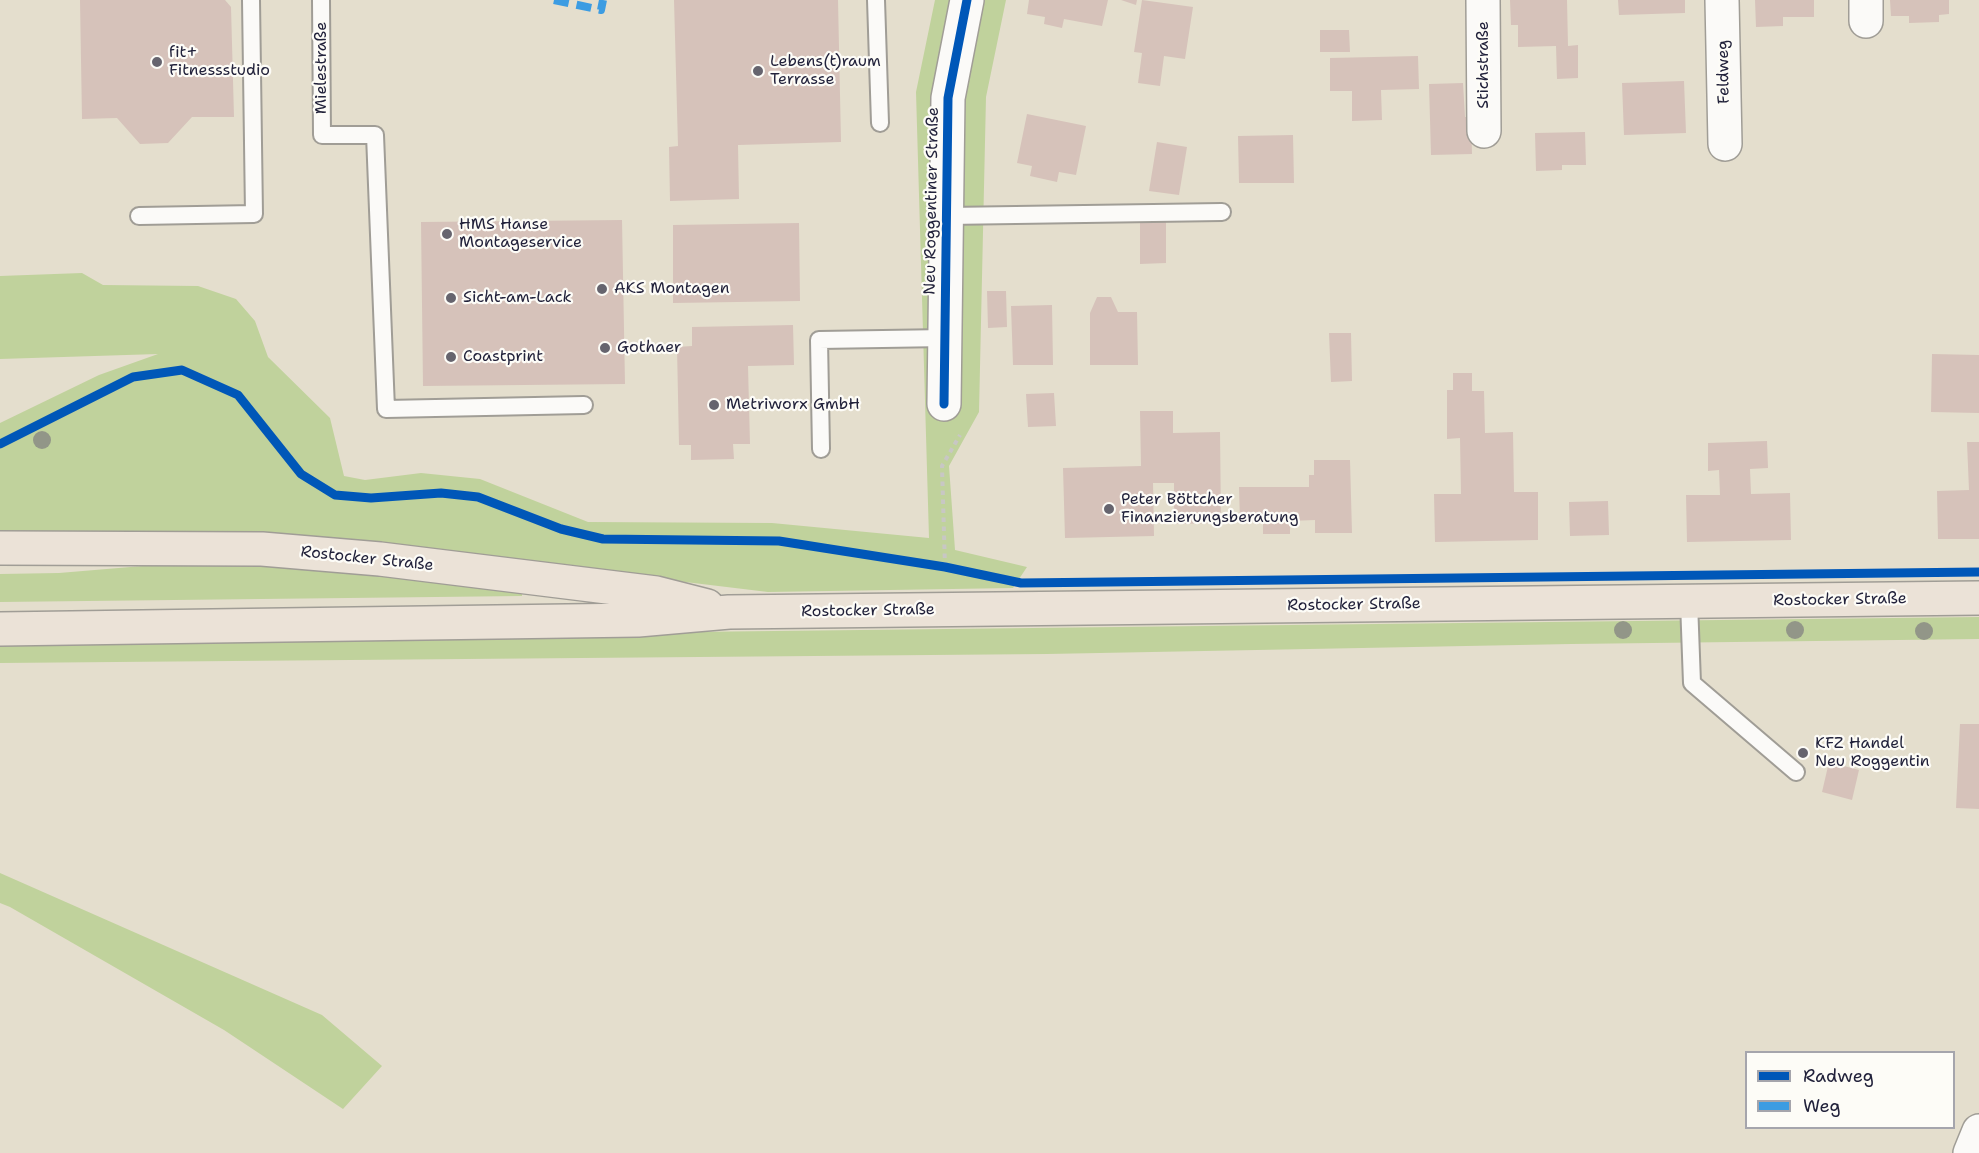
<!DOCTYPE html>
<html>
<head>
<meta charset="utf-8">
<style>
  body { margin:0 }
  #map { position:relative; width:1979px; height:1153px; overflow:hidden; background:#e4decd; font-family:"Shantell Sans",sans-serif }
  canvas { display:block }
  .legend { position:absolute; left:1745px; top:1051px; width:210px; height:78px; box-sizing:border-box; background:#fdfcf7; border:2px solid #a5a5ac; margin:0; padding:8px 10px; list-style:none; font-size:18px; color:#22223b }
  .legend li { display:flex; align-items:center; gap:12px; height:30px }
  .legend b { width:30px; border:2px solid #a5a5ac }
</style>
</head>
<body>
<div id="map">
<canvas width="1979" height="1153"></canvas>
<ul class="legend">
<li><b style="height:8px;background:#0057b8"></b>Radweg</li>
<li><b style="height:8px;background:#3c9ce2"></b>Weg</li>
</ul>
</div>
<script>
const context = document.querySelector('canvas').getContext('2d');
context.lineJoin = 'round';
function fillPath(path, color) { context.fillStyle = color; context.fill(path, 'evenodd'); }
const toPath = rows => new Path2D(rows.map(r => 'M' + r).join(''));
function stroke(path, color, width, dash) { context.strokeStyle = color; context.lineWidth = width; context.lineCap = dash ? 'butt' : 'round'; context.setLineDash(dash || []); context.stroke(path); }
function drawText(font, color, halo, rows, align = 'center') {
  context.font = font + ' "Shantell Sans",sans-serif'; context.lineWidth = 4.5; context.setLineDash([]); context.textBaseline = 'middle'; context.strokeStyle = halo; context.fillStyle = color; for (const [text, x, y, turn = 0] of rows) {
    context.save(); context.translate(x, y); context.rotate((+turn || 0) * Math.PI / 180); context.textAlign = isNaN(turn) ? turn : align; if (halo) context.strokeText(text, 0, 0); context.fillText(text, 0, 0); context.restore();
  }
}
fillPath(toPath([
  [935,0,1006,0,986,97,979,412,949,466,955,550,1027,567,1013,588,768,592,371,544,0,537,0,423,99,375,158,354,0,359,0,276,82,273,103,285,198,286,236,299,255,321,268,357,330,418,344,476,365,480,421,473,480,479,588,522,772,523,929,538,916,92],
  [214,560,522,588,522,596,0,602,0,574,59,573],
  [1979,617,1979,639,1571,644,1047,654,0,663,0,640],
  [0,873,322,1015,382,1066,343,1109,224,1030,10,907,0,903]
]), '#c0d29c');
fillPath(toPath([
  [80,0,225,0,231,7,234,117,192,117,168,143,140,144,117,118,82,119],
  [674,0,838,0,841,142,738,145,739,199,670,201,669,147,678,146],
  [1029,0,1108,0,1102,26,1064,19,1062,28,1044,24,1045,17,1027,14],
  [1121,0,1137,0,1136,5],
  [1142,0,1193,7,1185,59,1164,56,1160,86,1138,83,1142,53,1134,52],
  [1510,0,1567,0,1568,46,1578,45,1578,78,1557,79,1556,46,1518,47,1518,25,1511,25],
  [1618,0,1685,0,1685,13,1619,15],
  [1755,0,1814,0,1814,17,1783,17,1783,26,1756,27],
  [1890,0,1949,0,1949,14,1939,15,1939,22,1909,23,1909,16,1891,16],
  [1320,30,1349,30,1350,52,1320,52],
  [1418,56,1419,89,1381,90,1382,120,1352,121,1352,91,1330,91,1330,58],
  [1684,81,1686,133,1624,135,1622,83],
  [1463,83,1465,117,1471,117,1472,154,1431,155,1429,84],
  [1027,114,1086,126,1076,175,1059,172,1057,182,1030,176,1032,166,1017,163],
  [1585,132,1586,165,1562,165,1562,170,1536,171,1535,133],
  [1293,135,1294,183,1239,183,1238,136],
  [1157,142,1187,147,1179,195,1149,191],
  [622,220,625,384,423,386,421,222],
  [1140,220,1166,220,1166,263,1140,264],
  [799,223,800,301,673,303,673,225],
  [987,291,1006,291,1007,327,988,328],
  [1097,297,1111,297,1118,312,1137,312,1138,365,1090,365,1090,313],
  [1052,305,1053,365,1013,365,1011,306],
  [793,325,794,365,748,366,750,444,733,444,734,459,691,460,691,445,679,445,677,347,692,346,692,327],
  [1329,333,1351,333,1352,381,1331,382],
  [1932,354,1979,355,1979,413,1931,412],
  [1453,373,1472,373,1472,391,1484,391,1485,433,1513,432,1514,492,1538,492,1538,540,1435,542,1434,494,1461,494,1460,438,1447,439,1447,390,1453,390],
  [1054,393,1056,426,1028,427,1026,394],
  [1140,411,1173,411,1173,433,1220,432,1221,523,1174,524,1174,483,1153,483,1154,536,1065,538,1063,468,1141,466],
  [1767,441,1768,468,1750,469,1751,494,1790,493,1791,540,1687,542,1686,495,1720,495,1719,470,1708,471,1708,443],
  [1967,442,1979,442,1979,539,1938,539,1937,491,1969,490],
  [1314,460,1350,460,1352,533,1315,533,1315,520,1290,521,1290,534,1263,534,1263,522,1240,522,1239,487,1309,487,1309,475,1314,475],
  [1608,501,1609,535,1570,536,1569,502],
  [1960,724,1979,724,1979,809,1956,808],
  [1829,762,1859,770,1852,800,1822,792]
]), '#d6c2ba');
const service = toPath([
  [321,0,322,135,375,135,386,409,584,405],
  [876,0,880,123],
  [139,216,254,214,251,0],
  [947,216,1222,212],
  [821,449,819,340,946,338],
  [1689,602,1692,683,1796,772]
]);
const minor = toPath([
  [1483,0,1484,131],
  [1722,0,1725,144],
  [1866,0,1866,21],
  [944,404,948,98,967,0],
  [1970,1153,1979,1131]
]);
const primary = toPath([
  [0,548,262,549,380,559,656,593,707,606],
  [0,629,638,620,729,612,1979,598]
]);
stroke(service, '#a09d96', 20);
stroke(minor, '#a09d96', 36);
stroke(primary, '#a09d96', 36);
stroke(toPath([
  [945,567,942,466,960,435]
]), '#c8c7c4', 4, [4.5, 4.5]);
stroke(service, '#fbfaf8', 16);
stroke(minor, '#fbfaf8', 33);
stroke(primary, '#ebe2d7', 33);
stroke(toPath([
  [554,0,601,10,603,0]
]), '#3c9ce2', 8, [15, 8]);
stroke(toPath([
  [944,404,948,98,967,0],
  [0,444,133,377,182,370,238,395,301,474,335,495,371,498,441,493,478,497,561,529,603,539,779,541,945,567,1021,583,1979,572]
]), '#0057b8', 9);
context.fillStyle = '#929688';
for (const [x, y] of [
  [42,440],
  [1623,630],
  [1795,630],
  [1924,631]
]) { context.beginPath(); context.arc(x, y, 9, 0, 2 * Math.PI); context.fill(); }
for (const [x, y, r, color] of [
  [157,62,6,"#66646e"],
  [758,71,6,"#66646e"],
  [447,234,6,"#66646e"],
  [602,289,6,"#66646e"],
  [451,298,6,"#66646e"],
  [605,348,6,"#66646e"],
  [451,357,6,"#66646e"],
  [714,405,6,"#66646e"],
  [1109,509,6,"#66646e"],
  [1803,753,6,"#66646e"]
]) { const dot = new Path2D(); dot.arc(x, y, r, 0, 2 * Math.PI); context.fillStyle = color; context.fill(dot); stroke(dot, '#fdfcf7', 2); }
drawText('16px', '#22223b', '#fdfcf7', [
  ["fit+",169,53],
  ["Fitnessstudio",169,71],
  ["Lebens(t)raum",770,62],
  ["Terrasse",770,80],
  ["HMS Hanse",459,225],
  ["Montageservice",459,243],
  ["AKS Montagen",614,289],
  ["Sicht-am-Lack",463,298],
  ["Gothaer",617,348],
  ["Coastprint",463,357],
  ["Metriworx GmbH",726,405],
  ["Peter Böttcher",1121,500],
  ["Finanzierungsberatung",1121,518],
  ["KFZ Handel",1815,744],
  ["Neu Roggentin",1815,762]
], 'left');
drawText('16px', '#22223b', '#fdfcf7', [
  ["Stichstraße",1484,65,-90],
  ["Mielestraße",322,68,-90],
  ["Feldweg",1724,72,-91],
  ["Neu Roggentiner Straße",932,201,-89],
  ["Rostocker Straße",367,559,6],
  ["Rostocker Straße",1840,600,-1],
  ["Rostocker Straße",1354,605,-1],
  ["Rostocker Straße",868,611,-1]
]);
</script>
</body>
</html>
